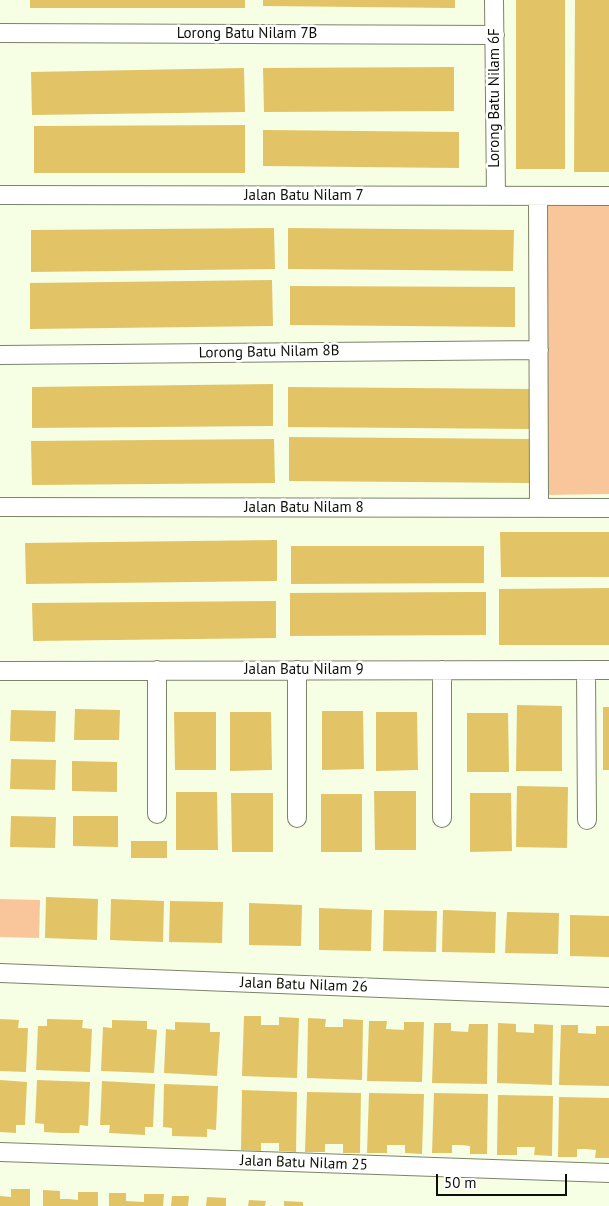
<!DOCTYPE html>
<html>
<head>
<meta charset="utf-8">
<style>
  body { margin:0 }
  #map { position:relative; width:609px; height:1206px; overflow:hidden; background:#f6fee4; font-family:"PT Sans",sans-serif }
  canvas { display:block }
  .scale { position:absolute; left:436px; top:1174px; width:131px; height:22px; box-sizing:border-box; border:2px solid #0d1006; border-top:0; padding-left:6px; font-size:15px; line-height:18px; white-space:nowrap; color:#0d1006; -webkit-text-stroke:4px #fff; paint-order:stroke }
</style>
</head>
<body>
<div id="map">
<canvas width="609" height="1206"></canvas>
<div class="scale">50 m</div>
</div>
<script>
const context = document.querySelector('canvas').getContext('2d');
context.lineJoin = 'round';
function fillPath(path, color) { context.fillStyle = color; context.fill(path, 'evenodd'); }
const toPath = rows => new Path2D(rows.map(r => 'M' + r).join(''));
function stroke(path, color, width, dash) { context.strokeStyle = color; context.lineWidth = width; context.lineCap = dash ? 'butt' : 'round'; context.setLineDash(dash || []); context.stroke(path); }
function drawText(font, color, halo, rows, align = 'center') {
  context.font = font + ' "PT Sans",sans-serif'; context.lineWidth = 5; context.setLineDash([]); context.textBaseline = 'middle'; context.strokeStyle = halo; context.fillStyle = color; for (const [text, x, y, turn = 0] of rows) {
    context.save(); context.translate(x, y); context.rotate((+turn || 0) * Math.PI / 180); context.textAlign = isNaN(turn) ? turn : align; if (halo) context.strokeText(text, 0, 0); context.fillText(text, 0, 0); context.restore();
  }
}
fillPath(toPath([
  [544,204,609,205,609,494,545,495],
  [0,899,40,900,39,938,0,937]
]), '#f9c69b');
fillPath(toPath([
  [30,0,245,0,245,8,30,8],
  [263,0,455,0,455,8,263,6],
  [516,0,565,0,565,169,516,169],
  [575,0,609,0,609,172,574,172],
  [454,67,454,111,264,112,263,68],
  [244,68,245,112,32,115,31,72],
  [245,125,245,173,34,173,34,126],
  [263,130,459,132,459,168,263,166],
  [274,228,275,269,31,272,31,230],
  [288,228,514,230,513,271,288,269],
  [272,280,273,326,30,329,30,283],
  [290,286,515,287,515,327,290,325],
  [273,384,273,426,32,428,32,387],
  [288,387,532,389,531,429,288,427],
  [289,437,530,439,529,483,289,481],
  [274,439,275,483,32,485,31,441],
  [500,532,609,532,609,577,501,577],
  [277,540,277,581,26,584,25,543],
  [291,546,484,546,484,583,291,584],
  [609,588,609,645,499,645,499,589],
  [469,592,486,592,486,635,290,636,290,593],
  [276,601,276,638,33,641,32,603],
  [517,705,562,706,562,771,516,771],
  [603,707,609,707,609,770,603,770],
  [75,709,120,710,119,740,74,740],
  [11,710,56,711,55,742,10,741],
  [322,711,363,711,364,769,322,770],
  [174,712,216,712,216,770,175,770],
  [230,712,271,712,272,770,230,771],
  [376,712,417,712,418,770,376,771],
  [467,713,508,713,509,772,467,772],
  [11,759,56,760,55,790,10,789],
  [72,761,117,762,117,792,72,791],
  [517,786,568,787,567,848,516,847],
  [374,791,416,791,416,850,375,850],
  [176,792,217,792,218,850,176,850],
  [231,793,273,793,273,852,232,852],
  [470,793,511,793,512,851,470,852],
  [321,794,362,794,362,852,321,852],
  [11,816,56,817,55,848,10,847],
  [73,816,118,816,118,847,73,846],
  [131,841,167,841,167,858,131,858],
  [46,897,98,899,97,940,45,938],
  [111,899,164,901,163,942,110,940],
  [170,901,223,902,222,943,169,942],
  [249,903,302,905,301,946,249,945],
  [319,908,372,910,371,951,319,950],
  [384,910,437,911,436,952,383,951],
  [443,910,496,912,495,953,442,952],
  [507,912,559,913,558,954,505,953],
  [570,915,609,916,609,957,570,956],
  [244,1016,261,1016,261,1025,279,1025,279,1017,299,1018,297,1078,242,1076],
  [308,1018,326,1019,325,1027,343,1027,343,1019,363,1020,362,1080,307,1078],
  [0,1019,19,1020,18,1028,28,1028,26,1072,0,1071],
  [47,1019,83,1020,82,1028,92,1029,90,1072,36,1070,38,1026,47,1026],
  [112,1020,147,1021,147,1029,157,1030,154,1073,101,1071,103,1027,112,1028],
  [369,1021,387,1021,386,1029,404,1030,404,1022,424,1022,422,1082,367,1081],
  [175,1022,210,1023,210,1032,220,1032,217,1076,164,1073,166,1029,175,1030],
  [434,1023,451,1023,451,1031,468,1032,469,1024,488,1024,487,1084,432,1083],
  [498,1023,516,1024,516,1032,534,1033,534,1024,553,1025,552,1085,497,1083],
  [561,1025,578,1025,578,1033,596,1034,596,1026,609,1026,609,1086,559,1085],
  [0,1080,27,1082,25,1125,16,1125,16,1133,0,1132],
  [37,1080,90,1082,88,1126,80,1125,79,1133,61,1133,44,1132,44,1124,35,1123],
  [102,1081,155,1084,153,1127,145,1127,145,1135,109,1133,110,1125,100,1125],
  [164,1084,218,1086,216,1130,207,1129,207,1137,172,1136,172,1128,163,1127],
  [242,1090,297,1092,296,1152,279,1151,279,1143,261,1143,261,1151,241,1150],
  [307,1092,361,1093,360,1153,343,1153,343,1144,325,1144,325,1152,305,1152],
  [369,1093,424,1094,422,1154,405,1153,405,1145,387,1145,387,1153,367,1153],
  [434,1093,488,1094,487,1154,470,1154,470,1146,461,1145,452,1145,452,1153,432,1153],
  [498,1095,553,1096,552,1156,534,1155,535,1147,517,1147,517,1155,497,1155],
  [559,1097,609,1098,609,1158,595,1158,596,1150,586,1149,577,1149,577,1157,558,1157],
  [11,1189,30,1189,30,1206,0,1206,0,1196,11,1197],
  [43,1190,60,1191,60,1199,69,1199,78,1200,78,1192,98,1192,98,1206,43,1206],
  [109,1193,126,1193,126,1201,144,1202,144,1194,164,1194,163,1206,109,1206],
  [172,1196,189,1196,188,1206,171,1206],
  [207,1197,226,1198,226,1206,206,1206],
  [249,1200,266,1201,265,1206,248,1206],
  [284,1201,303,1202,303,1206,284,1206]
]), '#e2c466');
const minor = toPath([
  [494,0,496,196],
  [0,33,495,35],
  [0,195,609,196],
  [538,196,539,508],
  [0,355,539,350],
  [0,507,609,508],
  [157,670,157,814],
  [297,670,297,818],
  [442,670,442,818],
  [586,670,587,820],
  [0,671,609,670],
  [0,973,609,997],
  [0,1152,609,1173]
]);
stroke(minor, '#7b8467', 20);
stroke(minor, '#fff', 18);
drawText('15px', '#0d1006', '#fff', [
  ["Lorong Batu Nilam 7B",247,34],
  ["Lorong Batu Nilam 6F",495,98,-90],
  ["Jalan Batu Nilam 7",304,196],
  ["Lorong Batu Nilam 8B",269,352,-1],
  ["Jalan Batu Nilam 8",304,508],
  ["Jalan Batu Nilam 9",304,670],
  ["Jalan Batu Nilam 26",304,985,2],
  ["Jalan Batu Nilam 25",304,1163,2]
]);
</script>
</body>
</html>
